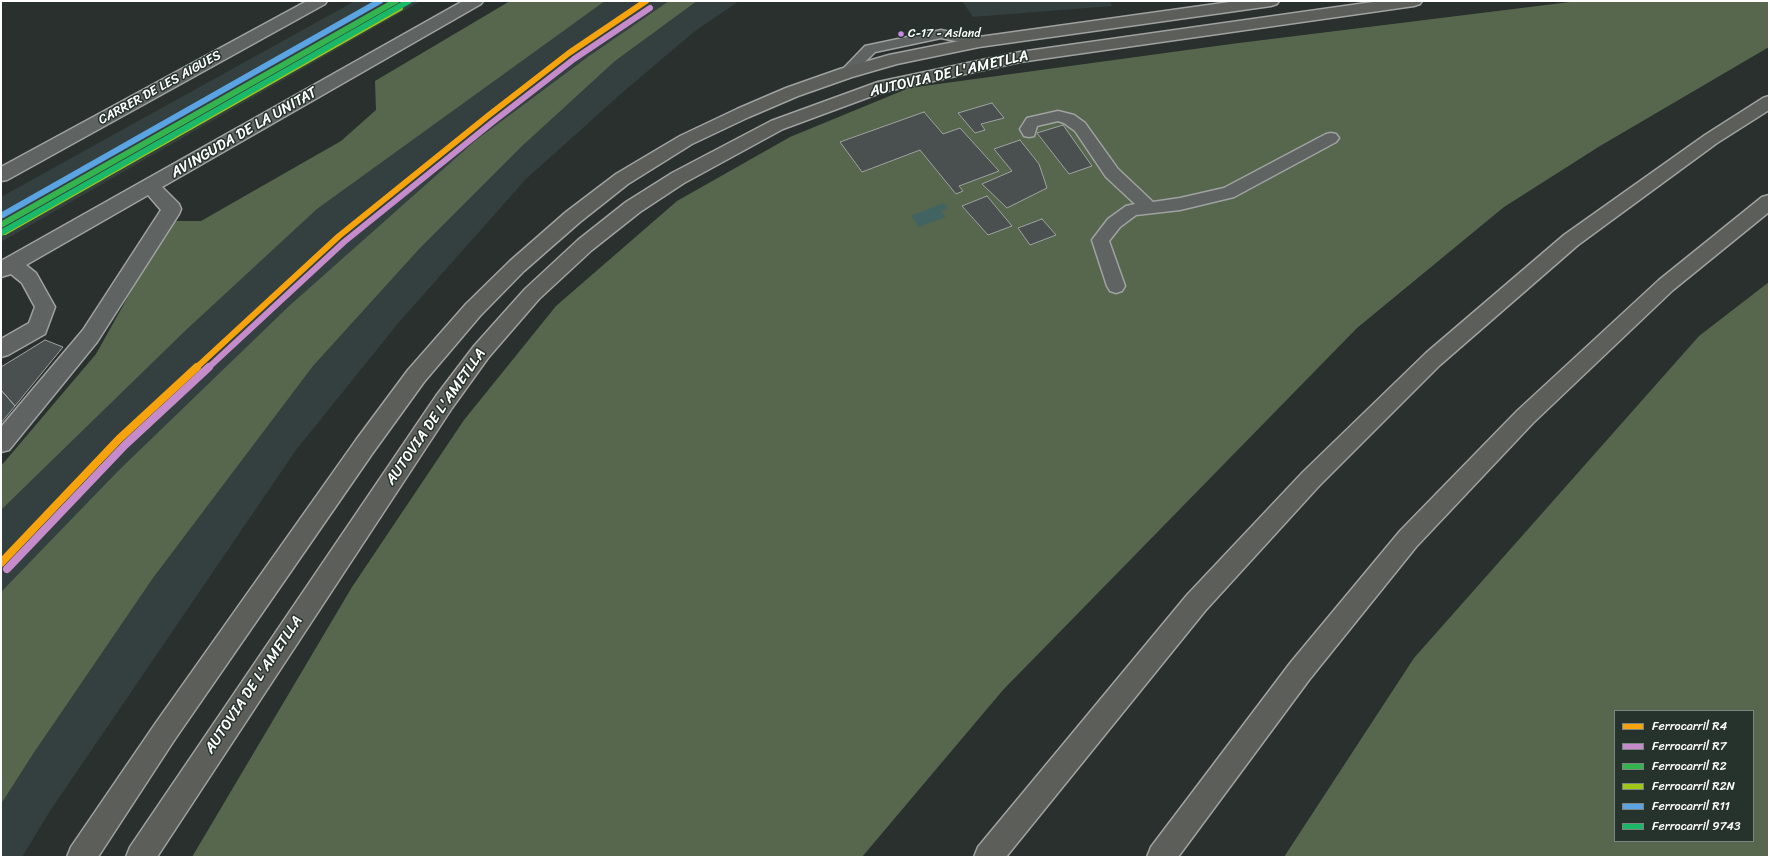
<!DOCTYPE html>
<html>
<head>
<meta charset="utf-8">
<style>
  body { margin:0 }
  #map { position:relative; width:1770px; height:858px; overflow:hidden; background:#29302d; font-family:Sriracha,sans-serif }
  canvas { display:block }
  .frame { position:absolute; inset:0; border:2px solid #fff; pointer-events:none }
  .legend { position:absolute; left:1614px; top:710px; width:140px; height:132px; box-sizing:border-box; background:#26332d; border:1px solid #7d8581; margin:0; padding:5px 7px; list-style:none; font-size:12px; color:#fff }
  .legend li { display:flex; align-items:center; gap:8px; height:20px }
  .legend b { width:20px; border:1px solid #7d8581 }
</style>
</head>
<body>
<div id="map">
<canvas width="1770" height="858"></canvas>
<div class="frame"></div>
<ul class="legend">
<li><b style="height:5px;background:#f6a30d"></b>Ferrocarril R4</li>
<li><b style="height:5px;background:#c68bcb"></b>Ferrocarril R7</li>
<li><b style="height:5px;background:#34b44e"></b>Ferrocarril R2</li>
<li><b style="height:5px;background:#a2c617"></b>Ferrocarril R2N</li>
<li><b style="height:5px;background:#5aa4e3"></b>Ferrocarril R11</li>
<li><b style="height:5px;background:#1ab867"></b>Ferrocarril 9743</li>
</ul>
</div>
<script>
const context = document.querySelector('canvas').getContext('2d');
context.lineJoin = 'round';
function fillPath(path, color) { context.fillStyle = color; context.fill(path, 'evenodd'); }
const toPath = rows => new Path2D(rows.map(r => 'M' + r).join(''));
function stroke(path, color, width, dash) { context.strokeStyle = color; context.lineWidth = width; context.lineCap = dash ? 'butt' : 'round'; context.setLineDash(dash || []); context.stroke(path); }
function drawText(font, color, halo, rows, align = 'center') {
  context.font = font + ' Sriracha,sans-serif'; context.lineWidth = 3; context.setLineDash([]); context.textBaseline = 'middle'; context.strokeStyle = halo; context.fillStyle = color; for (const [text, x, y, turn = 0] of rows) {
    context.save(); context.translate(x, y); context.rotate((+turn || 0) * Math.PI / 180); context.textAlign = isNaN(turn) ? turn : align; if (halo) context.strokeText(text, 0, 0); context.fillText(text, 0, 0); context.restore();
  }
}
fillPath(toPath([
  [355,1,421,1,1,242,1,197],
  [605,1,669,1,589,56,476,140,289,306,118,471,1,592,1,510,185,331,317,209],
  [697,1,739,1,695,31,623,92,526,179,400,321,296,450,50,811,22,857,1,857,1,804,33,754,153,578,313,366,421,247,520,148,615,61],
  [962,1,1110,1,1112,6,973,17]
]), '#344040');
fillPath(toPath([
  [510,1,605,1,317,209,185,331,1,510,1,466,96,354,134,286,173,221,201,221,341,141,376,110,375,81],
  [669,1,697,1,615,61,520,148,421,247,313,366,153,578,33,754,1,804,1,592,118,471,289,306,476,140,589,56],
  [1578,1,1769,1,1769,47,1600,146,1504,207,1357,328,1003,690,862,857,192,857,352,587,464,420,556,306,677,201,790,137,909,88,1231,44],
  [1769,282,1769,857,1284,857,1414,658,1699,336],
  [1615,711,1753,711,1753,841,1615,841]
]), '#57674e');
fillPath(toPath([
  [944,203,948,208,941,211,946,217,919,227,911,216]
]), '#416361');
const building = toPath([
  [992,103,1004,118,981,124,985,130,975,133,958,113,992,103],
  [924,112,943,134,960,128,999,171,959,186,963,191,956,194,920,150,862,172,840,142,924,112],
  [1063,125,1092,166,1069,174,1037,133,1063,125],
  [1020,140,1039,164,1047,188,1007,208,982,184,1012,171,994,149,1020,140],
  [987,196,1012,226,988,235,962,206,987,196],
  [1042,219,1056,235,1030,245,1018,228,1042,219],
  [45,340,63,347,15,406,1,390,1,367,45,340],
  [1,390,15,406,1,423,1,390]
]);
fillPath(building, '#4a4f50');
stroke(building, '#9fa2a0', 1);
const lane = toPath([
  [941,30,984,39,986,42,984,45,979,46,941,38,875,52,851,76,846,78,841,76,839,73,865,46,941,30],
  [1058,111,1074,115,1085,123,1118,169,1153,202,1180,198,1224,188,1326,134,1331,133,1336,134,1339,138,1336,142,1234,197,1180,210,1136,215,1120,227,1109,241,1125,286,1122,291,1116,293,1110,291,1107,286,1092,240,1108,219,1126,206,1135,204,1106,177,1075,131,1064,123,1058,121,1037,126,1034,136,1029,137,1024,136,1020,129,1027,118,1058,111]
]);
const street = toPath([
  [307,1,327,1,325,4,7,180,1,181,1,167,307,1],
  [463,1,483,1,481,4,162,187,179,204,181,209,179,214,97,342,9,450,1,452,1,427,83,330,161,210,148,195,26,265,36,273,55,307,45,334,8,355,1,357,1,339,29,323,35,307,22,283,11,274,1,277,1,261,463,1]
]);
const highway = toPath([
  [1237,1,1279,1,1277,4,1271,6,979,47,897,64,852,77,798,96,749,117,692,144,628,184,580,222,524,271,480,316,424,382,372,454,173,742,98,857,67,857,71,847,155,724,356,440,408,370,466,304,510,261,566,212,616,174,680,136,737,109,786,88,840,69,889,55,979,37,1237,1],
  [1380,1,1422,1,1420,4,1414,6,1020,62,883,92,783,129,684,183,640,212,592,250,539,299,488,358,452,408,157,857,126,857,130,847,436,396,474,346,525,289,578,240,626,202,672,173,771,121,878,82,1020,52,1380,1],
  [1769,96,1769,110,1717,143,1578,245,1440,365,1319,486,1205,611,1006,857,974,857,978,847,1187,595,1303,472,1426,353,1564,235,1705,135,1763,98,1769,96],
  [1769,195,1769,212,1673,290,1533,423,1416,547,1309,680,1178,857,1147,857,1151,847,1291,662,1400,531,1517,411,1659,280,1762,197,1769,195]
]);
stroke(lane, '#9fa2a0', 3);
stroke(street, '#9fa2a0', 3);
stroke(highway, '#9fa2a0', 3);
fillPath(lane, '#5f6362');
fillPath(street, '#5f6362');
fillPath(highway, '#5c5e59');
stroke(toPath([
  [196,368,339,236,489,115,569,53,646,1]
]), '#f6a30d', 6);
stroke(toPath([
  [1,563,119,439,197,367]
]), '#f6a30d', 8);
stroke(toPath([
  [208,368,344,242,494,121,574,59,650,8]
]), '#c68bcb', 6);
stroke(toPath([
  [7,569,125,445,209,367]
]), '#c68bcb', 8);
stroke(toPath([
  [1,225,396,1]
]), '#34b44e', 6);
stroke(toPath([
  [5,232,400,8]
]), '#a2c617', 6);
stroke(toPath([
  [1,216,380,1]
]), '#5aa4e3', 6);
stroke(toPath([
  [1,233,409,1]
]), '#1ab867', 6);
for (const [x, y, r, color] of [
  [901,34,3.5,"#c787e3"]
]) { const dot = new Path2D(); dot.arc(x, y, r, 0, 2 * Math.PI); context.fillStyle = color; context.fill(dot); stroke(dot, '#26332d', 1.5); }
drawText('12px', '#fff', '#26332d', [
  ["C-17 - Asland",908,34]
], 'left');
drawText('13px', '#fff', '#26332d', [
  ["CARRER DE LES AIGUES",160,88,-29]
]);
drawText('15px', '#fff', '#26332d', [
  ["AUTOVIA DE L'AMETLLA",949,74,-13],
  ["AVINGUDA DE LA UNITAT",244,133,-30],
  ["AUTOVIA DE L'AMETLLA",436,417,-55],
  ["AUTOVIA DE L'AMETLLA",254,685,-56]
]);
</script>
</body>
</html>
